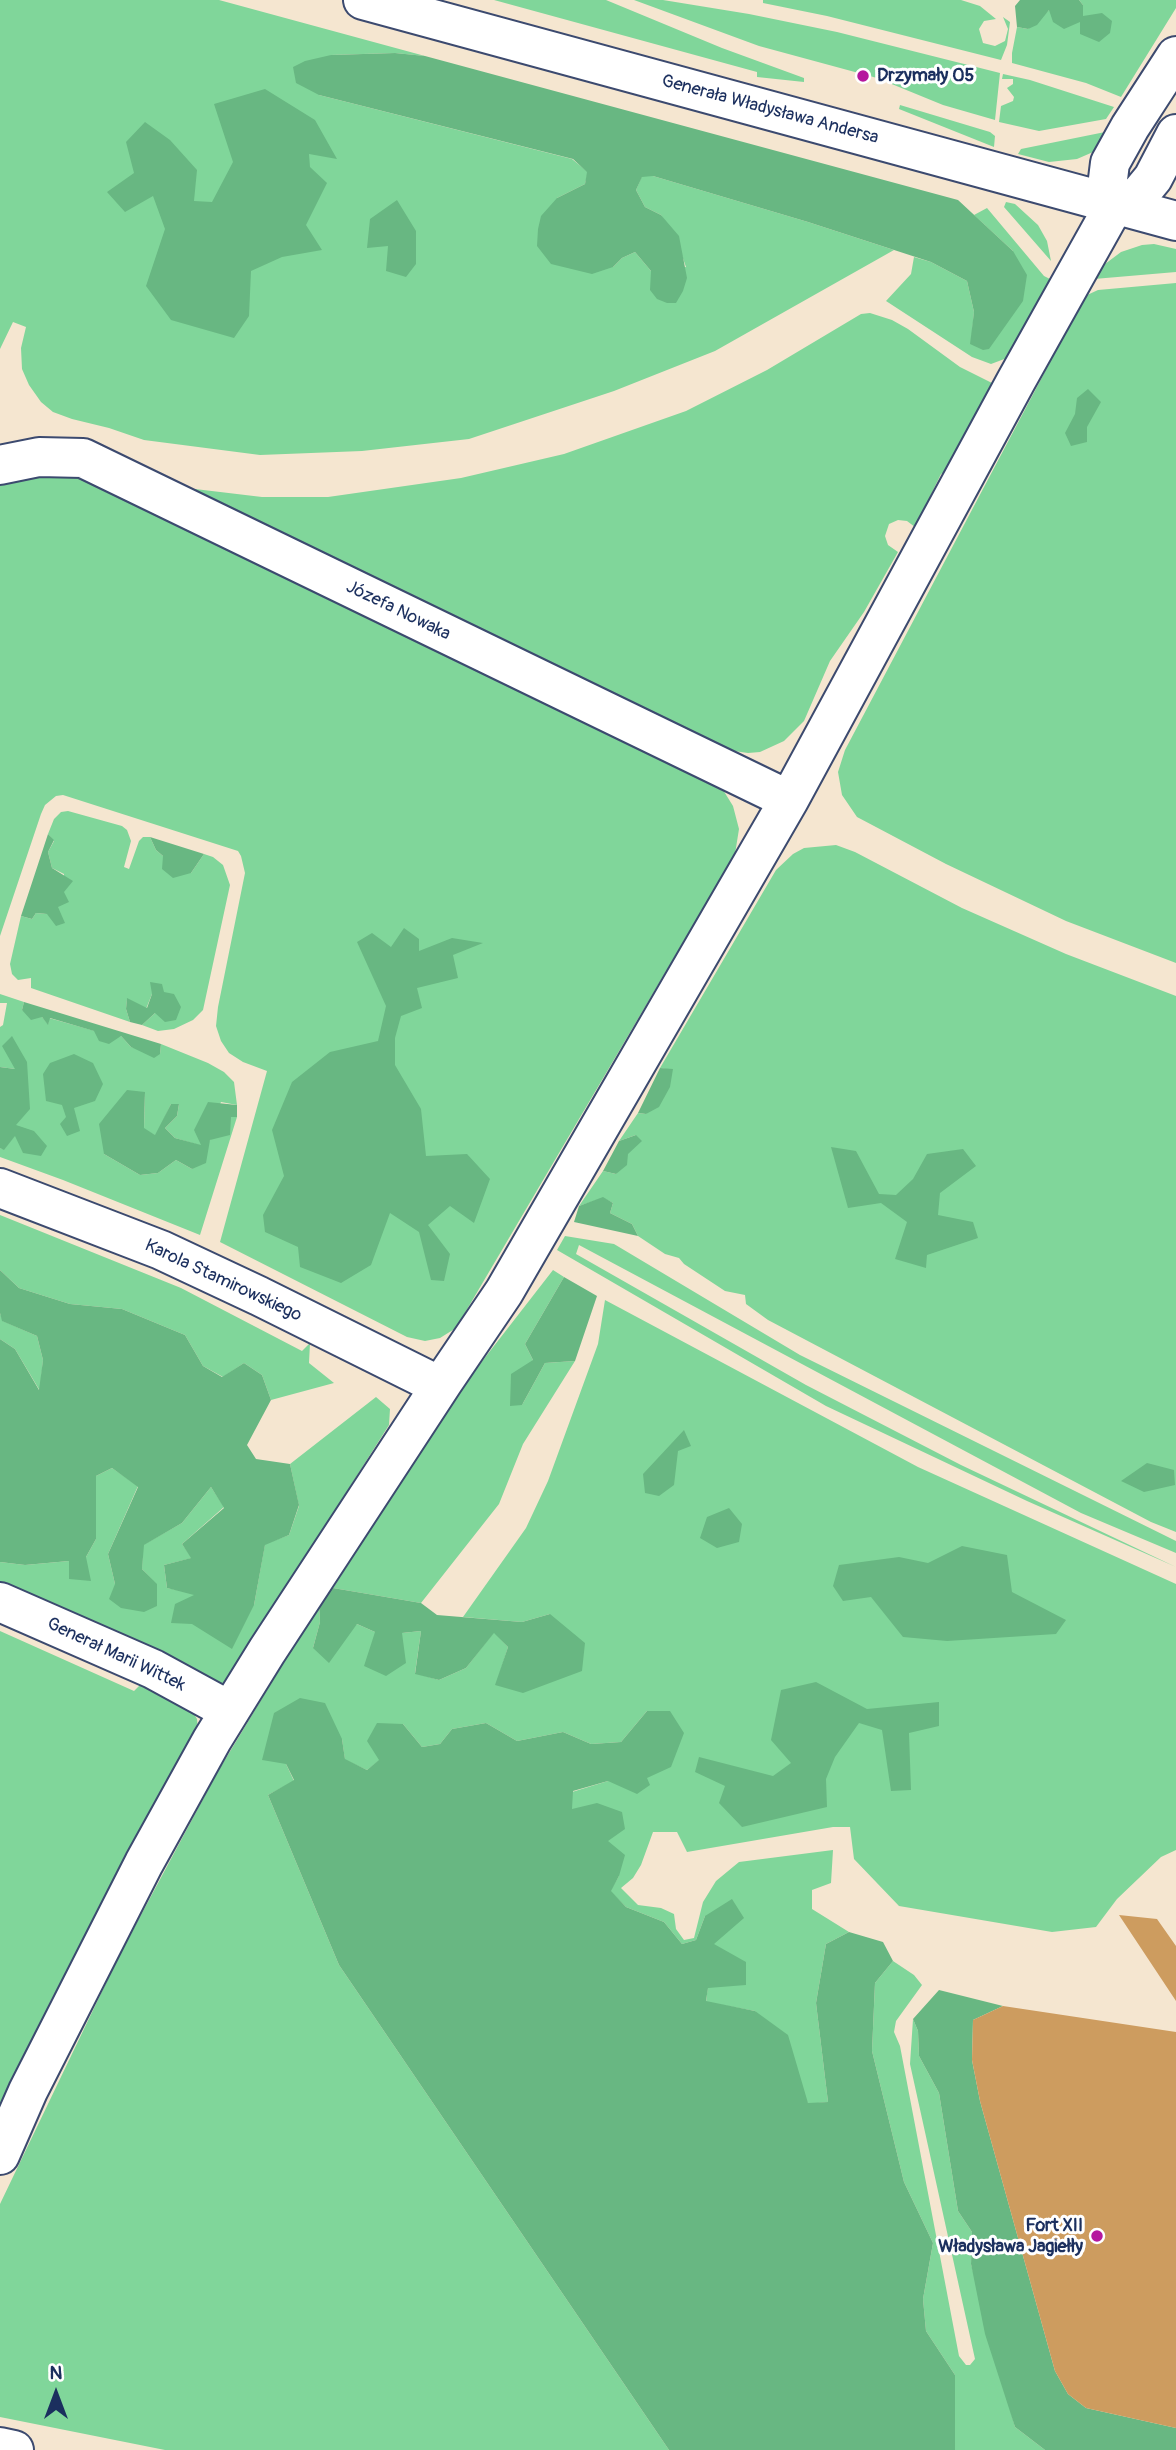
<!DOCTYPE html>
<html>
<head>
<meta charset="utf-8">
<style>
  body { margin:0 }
  #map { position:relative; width:1176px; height:2450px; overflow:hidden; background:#f5e6d0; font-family:Pangolin,sans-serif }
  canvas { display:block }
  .north { position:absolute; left:21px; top:2359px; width:70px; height:70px; -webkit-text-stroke:5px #fff; paint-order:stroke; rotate:0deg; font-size:19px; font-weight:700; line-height:28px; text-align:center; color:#1b2f5e }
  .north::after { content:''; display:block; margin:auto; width:24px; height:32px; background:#1b2f5e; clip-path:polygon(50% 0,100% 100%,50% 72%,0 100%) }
</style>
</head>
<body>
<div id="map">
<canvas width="1176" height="2450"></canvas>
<div class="north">N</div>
</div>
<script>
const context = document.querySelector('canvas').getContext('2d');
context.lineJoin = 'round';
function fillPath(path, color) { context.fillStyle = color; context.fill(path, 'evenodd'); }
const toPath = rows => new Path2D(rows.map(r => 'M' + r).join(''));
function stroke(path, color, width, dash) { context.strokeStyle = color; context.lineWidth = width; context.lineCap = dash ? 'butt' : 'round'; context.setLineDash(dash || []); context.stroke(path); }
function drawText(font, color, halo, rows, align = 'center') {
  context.font = font + ' Pangolin,sans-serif'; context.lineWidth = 6; context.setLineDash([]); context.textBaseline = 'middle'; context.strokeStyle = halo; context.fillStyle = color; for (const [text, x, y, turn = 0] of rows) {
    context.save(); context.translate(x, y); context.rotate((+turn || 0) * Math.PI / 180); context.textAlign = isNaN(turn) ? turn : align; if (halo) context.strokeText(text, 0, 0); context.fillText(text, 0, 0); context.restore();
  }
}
fillPath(toPath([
  [0,0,219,0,425,56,395,53,331,55,319,95,572,159,588,172,585,184,557,198,613,267,622,258,635,252,651,271,686,267,679,247,661,215,645,207,636,190,642,176,653,176,808,222,894,250,715,351,614,391,469,439,362,451,260,455,144,440,109,428,72,419,53,412,41,402,29,385,22,369,21,348,26,327,13,322,0,349],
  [494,0,606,0,722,48,804,78,804,82,757,77,757,72],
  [634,0,663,0,749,14,837,32,1000,73,995,120,943,105,877,78,759,46],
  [763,0,961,0,980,6,996,19,984,21,979,29,983,43,995,46,1005,41,1008,29,1003,17,1010,22,1007,45,1001,60,827,16,763,3],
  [1079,0,1176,0,1176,8,1121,97,1086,83,1012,63,1012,53,1017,27,1028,29,1049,10,1083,16,1083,5],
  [1003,74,1030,80,1114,107,1106,119,1039,131,999,122,1001,106,1013,101,1014,97,1007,88,1013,84,1013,79,1002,79],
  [900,105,990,132,995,136,994,147,899,109],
  [1110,131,1100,149,1077,159,1049,162,1018,154,1021,149],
  [1006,202,1015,204,1038,225,1047,241,1051,261,1004,207],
  [987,208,1044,276,1050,279,1007,358,991,364,972,357,886,301,911,274,914,257,931,262,967,281,974,312,971,344,1013,251,974,215],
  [1154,244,1176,249,1176,272,1094,279,1105,264,1121,252,1142,245],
  [1176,283,1176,963,1066,921,946,864,857,817,842,795,838,772,845,750,1085,296,1098,290],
  [870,313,892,320,908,329,960,367,994,384,945,472,941,474,915,527,907,521,898,520,889,524,885,536,888,545,898,552,864,612,830,661,804,721,784,741,760,752,748,753,720,749,192,497,195,489,262,497,328,497,461,478,564,454,686,411,767,370,861,314],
  [63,467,720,785,733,806,739,829,735,854,456,1328,440,1338,425,1341,407,1337,220,1242,267,1071,243,1062,229,1053,221,1041,216,1026,218,1007,245,873,241,856,238,851,63,795,56,796,45,805,41,814,0,936,0,483],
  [68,811,122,826,127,830,131,841,124,867,129,869,139,841,143,837,150,837,156,850,163,856,191,873,204,854,213,857,223,865,230,885,203,1010,193,1020,174,1029,158,1031,142,1025,155,1013,152,994,146,1009,127,999,126,1009,130,1022,31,988,31,978,18,980,12,974,10,964,21,916,32,919,36,913,47,914,58,906,64,892,64,874,52,868,48,852,54,841,48,834,54,819,61,812],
  [836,845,855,852,962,908,1066,954,1176,996,1176,1532,1151,1522,768,1320,746,1304,745,1295,725,1291,684,1264,679,1258,665,1254,638,1236,632,1224,610,1213,613,1203,603,1198,579,1206,603,1171,616,1174,636,1135,619,1141,638,1113,646,1114,672,1070,660,1068,776,870,793,854,804,848],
  [0,994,24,1002,22,1010,42,1017,48,1024,49,1018,95,1031,100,1041,121,1036,131,1047,160,1054,161,1044,208,1063,224,1072,234,1082,237,1105,221,1102,202,1146,175,1138,165,1128,177,1116,179,1104,171,1104,156,1136,144,1129,145,1093,104,1154,140,1175,158,1173,176,1160,192,1169,210,1140,231,1117,237,1117,200,1235,63,1180,0,1157,0,1148,4,1149,15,1135,16,1126,15,1069,0,1067,0,1027,3,1025,7,1003,0,1003],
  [0,1215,181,1288,302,1351,310,1343,309,1363,334,1383,271,1400,262,1375,244,1363,223,1377,203,1366,185,1335,122,1309,70,1304,19,1288,0,1270],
  [565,1236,614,1244,800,1355,1176,1541,1176,1553,1081,1513,579,1245,576,1254,806,1385,961,1465,1176,1567,1027,1501,826,1406,557,1250],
  [553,1270,564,1277,525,1344,533,1360,522,1405,545,1363,575,1361,523,1444,499,1504,421,1603,333,1588,459,1391],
  [605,1300,918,1467,1176,1584,1176,1850,1161,1857,1117,1899,1096,1927,1052,1932,899,1906,854,1859,850,1827,833,1827,687,1852,677,1832,653,1832,641,1865,633,1878,621,1888,638,1905,661,1908,674,1914,676,1929,684,1940,694,1938,703,1902,716,1881,739,1862,833,1850,831,1883,812,1890,812,1909,849,1932,826,1944,816,2003,828,2102,808,2104,802,2089,755,2011,706,2002,713,1944,705,1916,696,1940,682,1944,664,1922,626,1907,610,1891,619,1876,607,1841,572,1810,572,1792,608,1781,647,1778,647,1711,621,1742,591,1744,563,1732,517,1741,486,1723,452,1729,440,1744,422,1747,403,1724,380,1760,367,1770,345,1760,342,1739,286,1764,294,1781,268,1795,339,1965,669,2450,165,2450,0,2417,0,2204,119,1956,217,1773,319,1604,320,1622,313,1648,357,1624,375,1632,402,1633,421,1631,415,1673,439,1680,466,1668,494,1632,508,1647,496,1685,550,1614,522,1622,463,1617,526,1528,548,1481,598,1344],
  [0,1313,3,1321,37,1336,43,1360,40,1391,15,1349,0,1339],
  [376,1397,390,1409,389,1425,226,1682,217,1688,0,1585,0,1562,25,1565,69,1561,86,1557,96,1539,96,1476,112,1468,138,1486,108,1554,115,1584,157,1606,157,1585,142,1569,143,1545,182,1523,211,1487,224,1507,182,1544,192,1558,164,1565,167,1588,254,1605,265,1544,289,1535,299,1506,290,1464],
  [0,1631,134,1691,143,1682,191,1709,197,1719,198,1731,51,2000,0,2111],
  [893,1961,914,1975,922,1985,896,2021,894,2032,900,2046,959,2356,966,2365,970,2365,975,2359,910,2064,913,2019,918,2031,919,2056,939,2093,958,2211,972,2232,971,2264,1015,2427,1045,2450,955,2450,955,2375,926,2331,923,2299,933,2243,904,2182,872,2051,875,1983]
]), '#80d69a');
fillPath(toPath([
  [1020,0,1079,0,1083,5,1083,16,1102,13,1112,21,1110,33,1099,42,1080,34,1080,22,1064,29,1053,22,1049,10,1037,25,1028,29,1017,27,1015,6],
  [395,53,425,56,958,200,1013,251,1027,275,1023,301,989,349,983,350,970,344,974,312,967,281,931,262,808,222,653,176,642,177,636,190,645,207,661,215,679,236,687,278,683,291,676,303,667,303,657,299,650,290,651,271,635,252,622,258,613,267,592,274,551,264,537,246,538,229,541,216,557,198,585,184,587,172,573,159,319,95,296,83,293,67,305,61,331,55],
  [265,89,315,120,337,159,309,154,310,167,327,183,306,225,322,250,282,257,251,271,249,316,234,338,171,320,146,286,165,229,153,196,125,212,107,192,134,173,126,142,145,122,170,140,197,170,194,201,212,202,233,162,214,104],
  [397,200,416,231,416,264,406,277,386,271,388,246,367,248,370,219],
  [1088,389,1101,402,1087,427,1087,442,1071,446,1065,433,1075,414,1077,398],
  [48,834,54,840,48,852,52,868,73,881,64,892,69,902,58,907,65,923,56,926,47,914,36,913,32,919,21,916],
  [150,837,204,854,191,873,173,878,162,869,163,856,156,850],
  [404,928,419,939,419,951,452,938,483,943,453,955,458,978,417,988,422,1008,401,1016,395,1038,395,1065,421,1109,426,1156,467,1154,490,1179,474,1223,450,1206,428,1225,450,1254,444,1281,431,1280,419,1232,390,1213,371,1265,341,1283,300,1267,298,1247,265,1232,263,1215,284,1176,272,1130,292,1082,330,1052,378,1041,386,1006,357,942,372,933,391,947],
  [150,982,162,984,164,992,174,994,181,1007,176,1020,165,1022,155,1013,142,1025,130,1022,126,1009,127,998,147,1008,152,994],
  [24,1002,161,1044,160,1054,154,1058,131,1047,121,1036,109,1044,99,1041,94,1031,50,1018,48,1025,42,1017,31,1020,22,1010],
  [12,1036,27,1062,30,1109,16,1125,34,1131,47,1146,41,1156,23,1153,15,1136,4,1150,0,1148,0,1067,15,1069,2,1046],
  [74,1054,93,1063,103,1084,95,1101,74,1108,80,1131,67,1136,60,1124,66,1117,62,1105,46,1101,43,1074,50,1063],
  [660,1068,673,1069,670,1087,659,1107,646,1114,638,1113],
  [127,1090,145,1092,144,1128,155,1135,171,1104,179,1104,177,1116,165,1128,175,1138,201,1145,194,1130,208,1102,237,1105,237,1117,231,1117,230,1135,210,1140,206,1163,192,1169,176,1160,158,1173,140,1175,104,1154,99,1124],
  [636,1135,642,1141,628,1154,627,1165,616,1174,603,1171,619,1141],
  [831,1147,856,1151,879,1194,896,1195,913,1179,927,1154,963,1149,976,1166,940,1193,938,1215,973,1222,978,1238,927,1255,926,1268,895,1259,907,1222,881,1203,848,1208],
  [603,1197,613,1203,610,1213,632,1224,638,1236,574,1222,579,1206],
  [0,1270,19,1288,70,1304,122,1309,185,1335,203,1366,222,1377,244,1363,262,1375,271,1400,247,1445,256,1459,290,1464,299,1505,289,1535,265,1545,254,1605,232,1649,192,1624,171,1623,175,1604,194,1595,167,1588,164,1565,191,1558,182,1544,224,1508,211,1487,182,1523,144,1545,142,1569,157,1584,157,1606,144,1612,121,1608,109,1599,115,1584,108,1554,138,1487,112,1468,96,1476,96,1539,86,1557,91,1581,69,1579,69,1561,25,1565,0,1562,0,1339,15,1349,39,1390,43,1360,37,1336,2,1321,0,1313],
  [564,1277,597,1296,575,1361,545,1363,522,1405,510,1406,511,1374,533,1360,525,1344],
  [684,1430,691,1446,678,1451,674,1485,659,1496,645,1493,643,1474],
  [1147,1463,1174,1470,1175,1485,1144,1492,1121,1481],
  [729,1508,742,1524,739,1542,717,1548,700,1538,707,1517],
  [962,1546,1007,1555,1012,1592,1066,1620,1056,1634,947,1641,903,1637,871,1597,843,1601,833,1586,839,1565,899,1557,928,1563],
  [333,1588,421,1603,437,1615,522,1622,550,1614,585,1643,582,1671,523,1693,495,1685,508,1647,494,1633,466,1668,439,1680,415,1674,421,1631,402,1633,406,1663,386,1676,364,1666,375,1632,357,1624,329,1663,313,1648,320,1622,319,1604],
  [816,1682,867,1709,939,1702,939,1726,909,1733,911,1790,891,1791,882,1730,859,1723,835,1757,826,1779,827,1807,742,1827,719,1803,725,1786,695,1772,699,1757,773,1776,791,1763,771,1740,781,1690],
  [300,1698,325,1703,342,1739,345,1759,367,1770,379,1760,367,1741,377,1723,403,1724,422,1747,440,1744,452,1729,486,1723,517,1741,563,1732,591,1744,621,1742,647,1711,670,1711,684,1733,671,1767,647,1778,650,1785,637,1794,608,1781,573,1791,572,1809,597,1803,622,1812,625,1829,608,1841,625,1855,619,1876,611,1891,626,1907,664,1922,682,1944,696,1940,705,1916,732,1899,744,1918,714,1944,746,1962,746,1985,708,1988,706,2001,755,2011,788,2035,808,2103,828,2102,816,2003,826,1944,849,1932,883,1942,893,1961,875,1983,872,2051,904,2182,933,2243,923,2299,926,2331,955,2375,955,2450,669,2450,339,1965,268,1795,294,1780,286,1764,262,1760,274,1713],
  [939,1990,1003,2006,973,2020,972,2060,980,2101,1055,2371,1068,2394,1086,2408,1176,2428,1176,2450,1045,2450,1015,2427,985,2334,971,2264,972,2232,958,2211,939,2093,919,2056,918,2031,913,2019]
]), '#68b782');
fillPath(toPath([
  [1119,1915,1157,1919,1176,1946,1176,2001],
  [1003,2006,1176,2032,1176,2428,1086,2408,1068,2394,1055,2371,980,2101,972,2060,973,2020]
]), '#cd9c5f');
const minor = toPath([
  [1115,204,1107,187,1110,163,1130,127,1176,56],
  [1115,204,1139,195,1153,178,1176,134],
  [0,465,39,457,83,458,789,800],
  [0,1188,161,1250,259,1296,440,1386],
  [0,1602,153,1669,230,1711],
  [0,2155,28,2091,144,1863,212,1740,267,1651,443,1382,504,1292,789,800,1016,381,1115,204]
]);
const major = toPath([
  [363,0,1176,221]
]);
const highway = toPath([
  [0,2447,14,2450]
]);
stroke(minor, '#3c4a6f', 42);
stroke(major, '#3c4a6f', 42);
stroke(highway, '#3c4a6f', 42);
stroke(minor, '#fff', 38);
stroke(major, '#fff', 38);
stroke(highway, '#fff', 38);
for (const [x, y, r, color] of [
  [863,76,7,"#b5179e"],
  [1097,2236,7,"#b5179e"]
]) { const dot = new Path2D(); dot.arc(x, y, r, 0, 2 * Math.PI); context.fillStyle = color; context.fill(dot); stroke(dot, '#fff', 2.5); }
drawText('bold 18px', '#1b2f5e', '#fff', [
  ["Drzymały 05",877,76],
  ["Fort XII",1083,2226,"right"],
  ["Władysława Jagiełły",1083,2247,"right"]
], 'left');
drawText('18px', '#1b2f5e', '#fff', [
  ["Generała Władysława Andersa",770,110,15],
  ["Józefa Nowaka",398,611,26],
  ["Karola Stamirowskiego",223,1281,25],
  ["Generał Marii Wittek",116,1655,25]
]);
</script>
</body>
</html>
